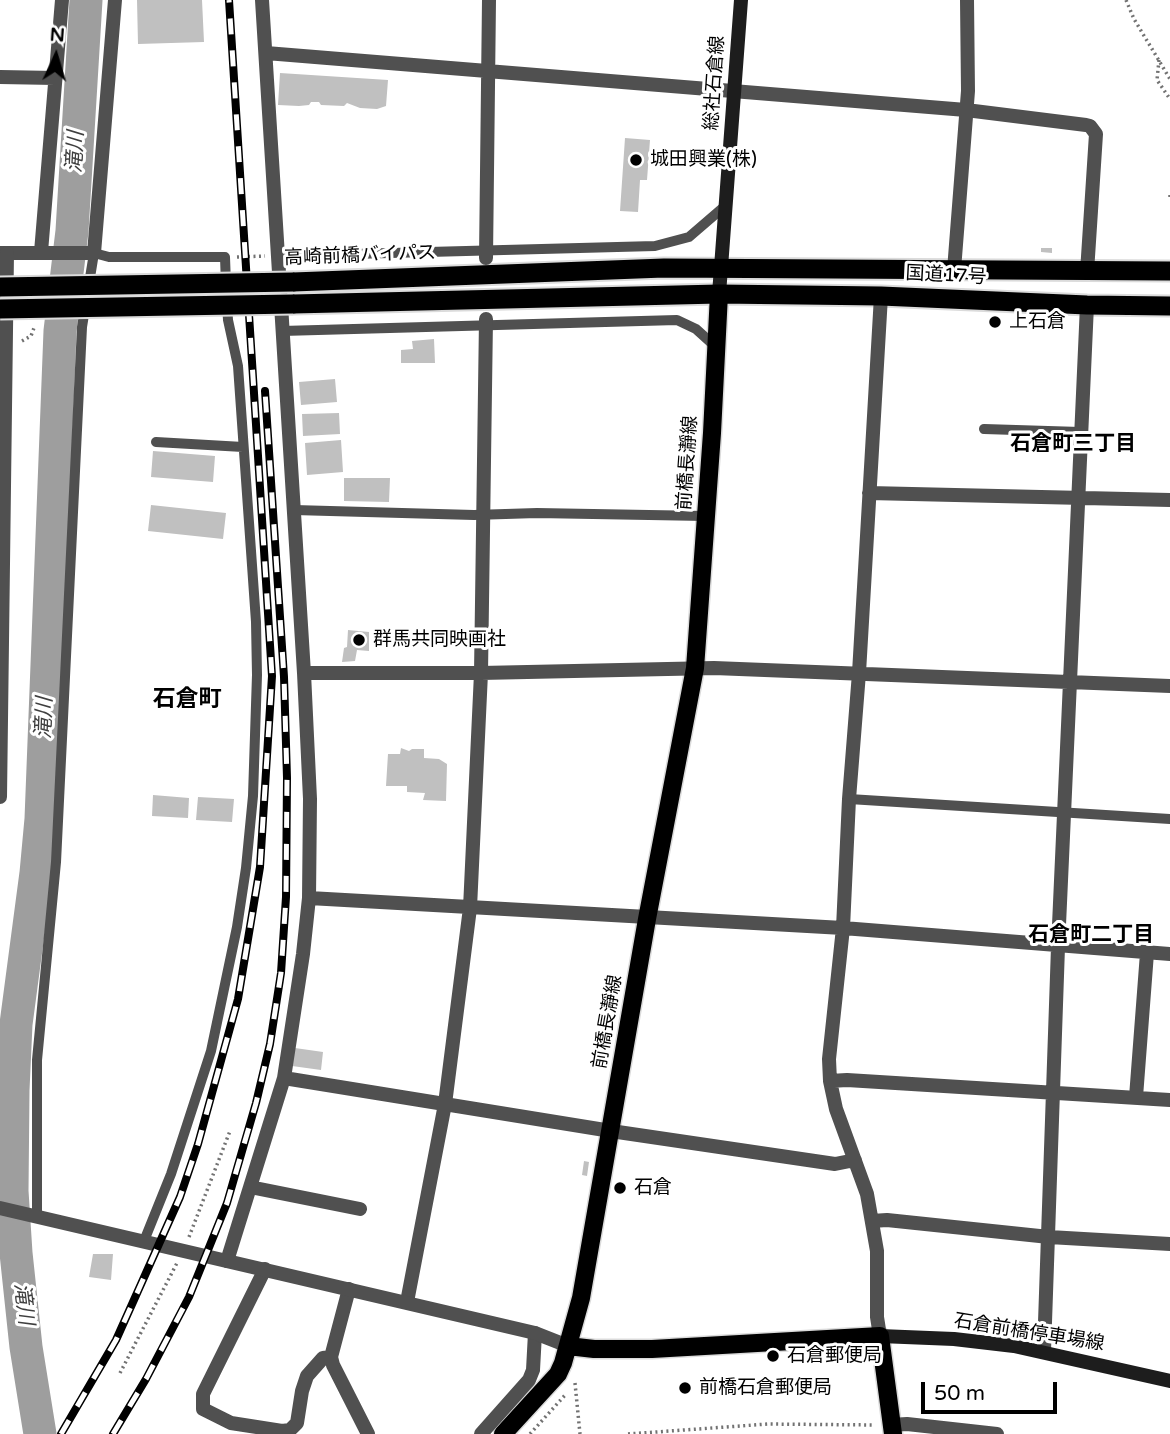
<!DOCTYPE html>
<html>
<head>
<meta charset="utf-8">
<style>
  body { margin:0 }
  #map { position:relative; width:1170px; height:1434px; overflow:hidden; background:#fff; font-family:"Varela Round",sans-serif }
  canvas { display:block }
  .north { position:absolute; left:21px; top:21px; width:70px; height:70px; -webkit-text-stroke:5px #fff; paint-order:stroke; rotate:4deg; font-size:19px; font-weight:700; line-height:28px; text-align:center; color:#000 }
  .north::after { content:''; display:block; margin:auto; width:24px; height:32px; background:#000; clip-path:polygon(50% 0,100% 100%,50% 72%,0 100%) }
  .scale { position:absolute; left:921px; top:1382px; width:136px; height:32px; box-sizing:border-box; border:4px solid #000; border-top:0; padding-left:9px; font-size:21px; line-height:24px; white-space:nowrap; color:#000; -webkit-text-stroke:5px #fff; paint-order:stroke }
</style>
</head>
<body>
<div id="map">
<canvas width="1170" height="1434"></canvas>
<div class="north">N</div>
<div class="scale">50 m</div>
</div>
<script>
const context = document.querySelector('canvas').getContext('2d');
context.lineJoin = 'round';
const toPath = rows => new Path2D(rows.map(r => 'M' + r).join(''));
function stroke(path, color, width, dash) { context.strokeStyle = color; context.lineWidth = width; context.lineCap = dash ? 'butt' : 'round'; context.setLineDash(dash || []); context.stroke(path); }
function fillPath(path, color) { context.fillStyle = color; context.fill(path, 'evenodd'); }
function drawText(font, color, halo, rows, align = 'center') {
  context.font = font + ' "Varela Round","Noto Sans JP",sans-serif'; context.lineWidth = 6; context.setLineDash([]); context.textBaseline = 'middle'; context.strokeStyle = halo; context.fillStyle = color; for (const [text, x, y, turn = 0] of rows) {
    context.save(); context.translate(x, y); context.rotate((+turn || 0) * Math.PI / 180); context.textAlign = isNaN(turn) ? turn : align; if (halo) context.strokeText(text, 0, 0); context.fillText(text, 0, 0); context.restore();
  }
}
stroke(toPath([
  [40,1434,26,1347,16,1253,12,1191,13,1090,16,1024,36,873,41,819,60,331,72,231,86,0]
]), '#9e9e9e', 33);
fillPath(toPath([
  [137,0,202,0,204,42,138,44],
  [280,73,388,80,386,106,377,109,360,108,347,103,344,106,321,105,319,102,311,102,309,105,299,106,278,105],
  [625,138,650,140,647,180,640,180,638,212,620,211],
  [1041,248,1052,248,1052,253,1041,252],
  [990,319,1002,320,1001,325,989,324],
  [434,339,435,363,401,363,401,350,413,349,412,341],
  [335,379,337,402,301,405,299,382],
  [339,413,340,434,303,436,302,414],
  [341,440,343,472,307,475,305,443],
  [153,451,215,456,213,482,151,477],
  [344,478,390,478,389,502,344,501],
  [151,505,226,513,223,539,148,531],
  [348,630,369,632,369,651,357,650,355,661,342,662,344,648,347,647],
  [401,748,409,751,412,749,424,749,424,758,439,759,447,764,446,801,423,800,425,793,407,792,407,786,386,786,388,754,400,754],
  [153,795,189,798,188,818,152,816],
  [198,797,234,799,232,822,196,820],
  [295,1048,323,1052,321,1070,292,1066],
  [584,1161,589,1162,587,1176,582,1175],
  [93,1254,113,1254,111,1280,89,1277]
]), '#c0c0c0');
const primary = toPath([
  [568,1346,594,1349,652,1349,880,1336,893,1434],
  [503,1434,558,1374,563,1363,581,1298,647,919,695,668,712,433,719,294]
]);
const trunk = toPath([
  [293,282,664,268,1170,271],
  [293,304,719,294,881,296,1087,305,1170,306]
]);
stroke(primary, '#dbdbdb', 21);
stroke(trunk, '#dbdbdb', 23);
stroke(toPath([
  [1126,0,1134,19,1170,79],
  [1159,60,1157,80,1170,99],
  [1170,195,1170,198],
  [237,257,265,256],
  [22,341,31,336,35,325],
  [189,1237,230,1131],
  [120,1373,177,1263],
  [575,1383,580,1434],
  [530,1434,566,1394],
  [628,1434,768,1424,874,1425]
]), '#727272', 3.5, [2, 3.5]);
stroke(toPath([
  [277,256,655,246,689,237,725,206],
  [282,331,677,320,696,329,717,348],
  [984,429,1080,432],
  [156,442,243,447],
  [294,510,474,515,537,513,705,516],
  [849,799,1170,819],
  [37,1217,37,1060,56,862,82,327,94,253,109,257,225,257,226,285],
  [144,1241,171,1174,211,1051,237,927,246,868,253,796,257,675,256,622,238,366,228,320,227,304]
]), '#505050', 10);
stroke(toPath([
  [266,53,966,110,1086,125,1090,126,1096,134,1087,272],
  [0,77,55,78],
  [41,252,62,0],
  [0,253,94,253,115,0],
  [486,258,489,0],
  [954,270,968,91,967,0],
  [869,493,1170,500],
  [304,673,481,673,714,668,1170,686],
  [309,898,843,928,1170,954],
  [284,1078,611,1131,835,1164,855,1160],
  [830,1081,847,1080,1170,1100],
  [1136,1097,1147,953],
  [250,1187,360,1209],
  [872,1221,887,1220,1049,1237,1170,1244],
  [227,1261,284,1078,303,954,309,898,310,799,304,673,262,0],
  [265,1269,203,1394,203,1409,231,1423,282,1431,290,1430,297,1423,302,1391,307,1376,323,1358,331,1357],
  [349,1289,331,1357,333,1365,368,1434],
  [407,1302,445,1104,470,908,481,673,486,319],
  [880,1336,877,1317,877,1251,867,1194,836,1109,830,1081,829,1059,843,928,849,799,859,673,881,296],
  [1044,1351,1058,947,1087,305],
  [891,1425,907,1424,997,1434],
  [481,1434,529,1380,533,1370,535,1333]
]), '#505050', 14);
stroke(toPath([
  [0,797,7,253],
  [0,1208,535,1333,568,1346]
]), '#505050', 14);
stroke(toPath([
  [719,294,741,0],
  [880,1336,954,1339,1014,1346,1170,1381]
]), '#1d1d1d', 14);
stroke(primary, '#000', 18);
stroke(trunk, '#000', 19);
const rail = toPath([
  [61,1434,116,1340,180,1197,198,1144,238,999,260,867,272,676,229,0],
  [113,1434,146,1379,189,1297,227,1203,256,1103,270,1044,281,973,286,897,287,778,284,677,265,391]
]);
stroke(rail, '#000', 8);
stroke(rail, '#fff', 5, [16]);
const trunkBridge = toPath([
  [0,287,293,282],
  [0,309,293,304]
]);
stroke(trunkBridge, '#dbdbdb', 23, []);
stroke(trunkBridge, '#000', 19);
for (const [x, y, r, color] of [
  [636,160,7,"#000"],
  [995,322,7,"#000"],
  [359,640,7,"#000"],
  [620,1188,7,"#000"],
  [773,1356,7,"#000"],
  [685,1388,7,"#000"]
]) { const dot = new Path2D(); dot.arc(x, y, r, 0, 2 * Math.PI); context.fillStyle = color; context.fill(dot); stroke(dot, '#fff', 2.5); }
drawText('19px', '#000', '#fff', [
  ["総社石倉線",715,83,-86],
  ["高崎前橋バイパス",360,256,-2],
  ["国道17号",946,276,3],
  ["前橋長瀞線",688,463,-86],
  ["前橋長瀞線",608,1022,-80],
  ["石倉前橋停車場線",1029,1333,9]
]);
drawText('19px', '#000', '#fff', [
  ["城田興業(株)",650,160],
  ["上石倉",1009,322],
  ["群馬共同映画社",373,640],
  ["石倉",634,1188],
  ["石倉郵便局",787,1356],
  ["前橋石倉郵便局",699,1388]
], 'left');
drawText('italic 21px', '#3f3f3f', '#fff', [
  ["滝川",76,152,-87],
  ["滝川",45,718,-88],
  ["滝川",23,1304,83]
]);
drawText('bold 21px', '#000', '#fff', [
  ["石倉町三丁目",1073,444],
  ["石倉町二丁目",1091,935]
]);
drawText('bold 23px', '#000', '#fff', [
  ["石倉町",187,700]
]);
</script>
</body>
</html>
